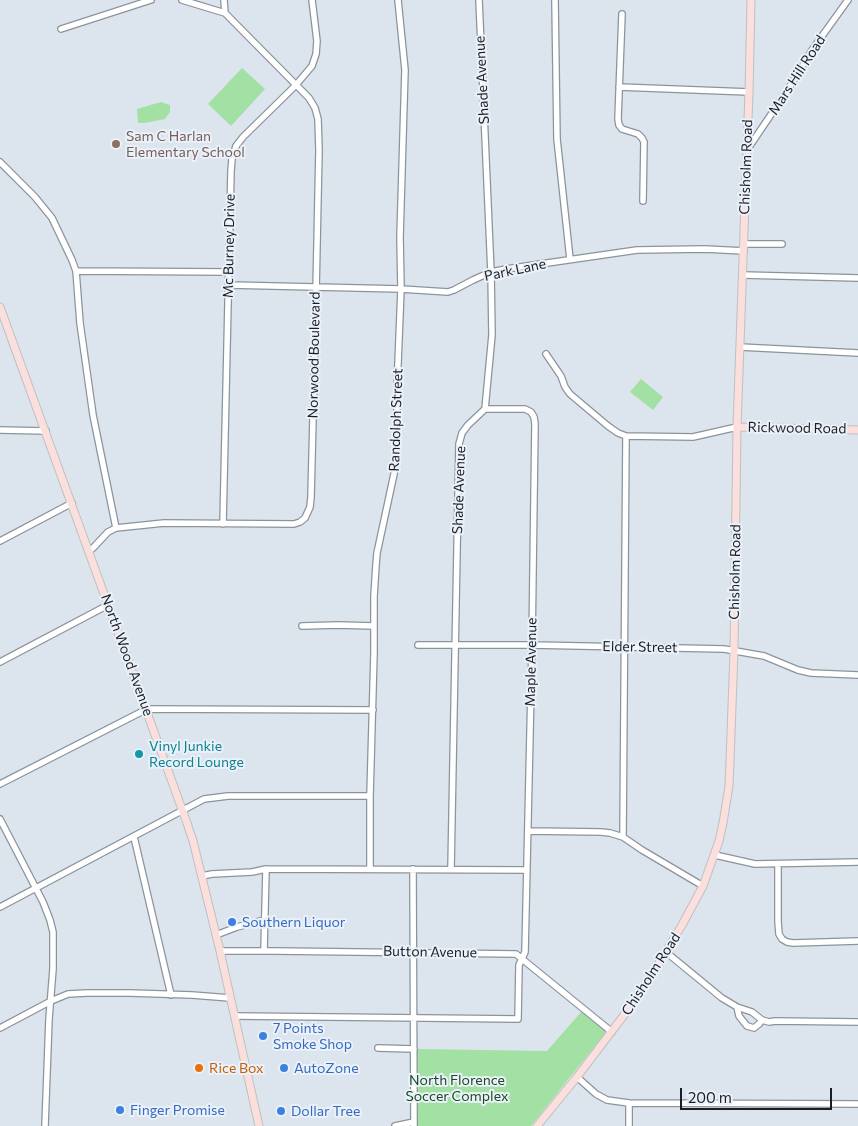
<!DOCTYPE html>
<html>
<head>
<meta charset="utf-8">
<style>
  body { margin:0 }
  #map { position:relative; width:858px; height:1126px; overflow:hidden; background:#dce4ed; font-family:Commissioner,sans-serif }
  canvas { display:block }
  .scale { position:absolute; left:680px; top:1088px; width:152px; height:22px; box-sizing:border-box; border:2px solid #1c1f22; border-top:0; padding-left:6px; font-size:15px; line-height:18px; white-space:nowrap; color:#1c1f22; -webkit-text-stroke:4px #eaf1fa; paint-order:stroke }
</style>
</head>
<body>
<div id="map">
<canvas width="858" height="1126"></canvas>
<div class="scale">200 m</div>
</div>
<script>
const context = document.querySelector('canvas').getContext('2d');
context.lineJoin = 'round';
function fillPath(path, color) { context.fillStyle = color; context.fill(path, 'evenodd'); }
const toPath = rows => new Path2D(rows.map(r => 'M' + r).join(''));
function stroke(path, color, width, dash) { context.strokeStyle = color; context.lineWidth = width; context.lineCap = dash ? 'butt' : 'round'; context.setLineDash(dash || []); context.stroke(path); }
function drawText(font, color, halo, rows, align = 'center') {
  context.font = font + ' Commissioner,sans-serif'; context.lineWidth = 4; context.setLineDash([]); context.textBaseline = 'middle'; context.strokeStyle = halo; context.fillStyle = color; for (const [text, x, y, turn = 0] of rows) {
    context.save(); context.translate(x, y); context.rotate((+turn || 0) * Math.PI / 180); context.textAlign = isNaN(turn) ? turn : align; if (halo) context.strokeText(text, 0, 0); context.fillText(text, 0, 0); context.restore();
  }
}
fillPath(toPath([
  [242,68,265,89,231,126,208,104],
  [161,102,170,105,170,112,165,119,145,123,138,123,137,109],
  [641,379,663,397,653,410,630,392],
  [582,1011,607,1031,531,1126,418,1126,417,1049,547,1051]
]), '#a3e0a4');
const minor = toPath([
  [182,0,225,13],
  [555,0,557,139,570,259],
  [622,14,618,119,619,125,622,129,638,134,642,138,644,142,643,201],
  [61,29,151,0],
  [619,87,749,92],
  [747,150,789,88,812,50,848,0],
  [0,162,35,197,52,218,72,260,76,271,80,323,93,415,116,528],
  [744,244,782,244],
  [76,271,229,272],
  [743,275,858,278],
  [229,285,401,289,448,292,454,290,473,280,491,272,506,269,637,250,705,249,744,251],
  [740,347,858,353],
  [546,354,561,376,565,387,570,394,608,426,618,433,626,436,693,437,737,427],
  [0,430,46,431],
  [223,524,231,171,232,159,236,146,243,137,295,86,312,66,316,54,317,41,312,0],
  [0,541,72,503],
  [89,551,93,548,108,532,116,528,164,523,294,524,300,522,305,518,310,507,311,497,315,338,319,150,318,119,315,108,309,98,225,13,224,0],
  [302,626,338,625,374,626],
  [418,645,532,645,724,649,764,656,798,670,811,673,858,675],
  [0,662,108,605],
  [0,784,147,709,373,710],
  [0,819,43,902,50,920,53,932,53,969,49,1019,45,1126],
  [528,831,601,832,610,833,623,837,642,850,703,886],
  [134,837,171,995],
  [623,837,626,436],
  [715,855,755,864,858,862],
  [778,864,778,921,779,934,782,939,787,942,793,943,858,941],
  [370,869,370,796,374,653,374,596,376,565,377,553,394,474,397,432,397,388,401,289,400,237,405,70,398,0],
  [413,869,414,1126],
  [451,869,459,444,462,433,468,425,485,409,492,335,491,272,479,0],
  [202,876,212,874,252,872,266,869,527,870],
  [0,907,204,799,228,796,370,796],
  [216,935,237,927,264,920],
  [264,950,266,869],
  [220,951,275,951,516,954,612,1032],
  [666,952,722,998,737,1007,739,1016,747,1026,754,1028,759,1024,762,1020],
  [737,1007,752,1012,762,1020,769,1022,775,1021,858,1022],
  [235,1016,518,1019,519,965,525,952,532,645,535,424,534,417,531,412,525,409,485,409],
  [0,1028,51,1001,68,994,87,993,130,993,192,995,230,998],
  [378,1048,414,1049],
  [577,1077,596,1094,607,1100,629,1103,858,1104],
  [629,1103,629,1126],
  [395,1126,414,1122]
]);
const major = toPath([
  [0,307,187,823,193,841,220,951,259,1126],
  [737,427,858,430],
  [537,1126,577,1077,640,994,682,925,703,886,719,841,723,823,729,786,730,761,734,651,737,427,749,92,751,0]
]);
stroke(minor, '#8c939b', 8);
stroke(major, '#bfc0c1', 9);
stroke(minor, '#fff', 5.5);
stroke(major, '#fbdfdc', 7);
for (const [x, y, r, color] of [
  [116,144,5,"#8d6e63"],
  [139,754,5,"#0f9aa8"],
  [232,922,5,"#3f7fe0"],
  [263,1036,5,"#3f7fe0"],
  [199,1068,5,"#e8710a"],
  [284,1068,5,"#3f7fe0"],
  [120,1110,5,"#3f7fe0"],
  [281,1111,5,"#3f7fe0"]
]) { const dot = new Path2D(); dot.arc(x, y, r, 0, 2 * Math.PI); context.fillStyle = color; context.fill(dot); stroke(dot, '#eaf1fa', 2); }
drawText('14px', '#1c1f22', '#eaf1fa', [
  ["Mars Hill Road",797,75,-57],
  ["Shade Avenue",482,80,-93],
  ["Chisholm Road",746,167,-88],
  ["Mc Burney Drive",229,246,-89],
  ["Park Lane",515,270,-12],
  ["Norwood Boulevard",314,355,-89],
  ["Randolph Street",396,420,-88],
  ["Rickwood Road",797,428,1],
  ["Shade Avenue",459,490,-88],
  ["Chisholm Road",735,572,-89],
  ["Elder Street",640,647,1],
  ["North Wood Avenue",127,655,70],
  ["Maple Avenue",531,662,-89],
  ["Button Avenue",430,952,1],
  ["Chisholm Road",651,974,-57]
]);
drawText('14px', '#785e54', '#eaf1fa', [
  ["Sam C Harlan",126,136],
  ["Elementary School",126,152]
], 'left');
drawText('14px', '#0d838f', '#eaf1fa', [
  ["Vinyl Junkie",149,746],
  ["Record Lounge",149,762]
], 'left');
drawText('14px', '#366cbe', '#eaf1fa', [
  ["Southern Liquor",242,922],
  ["7 Points",273,1028],
  ["Smoke Shop",273,1044],
  ["AutoZone",294,1068],
  ["Finger Promise",130,1110],
  ["Dollar Tree",291,1111]
], 'left');
drawText('14px', '#c56008', '#eaf1fa', [
  ["Rice Box",209,1068]
], 'left');
drawText('14px', '#194b1e', '#eaf1fa', [
  ["North Florence",457,1080],
  ["Soccer Complex",457,1096]
]);
</script>
</body>
</html>
